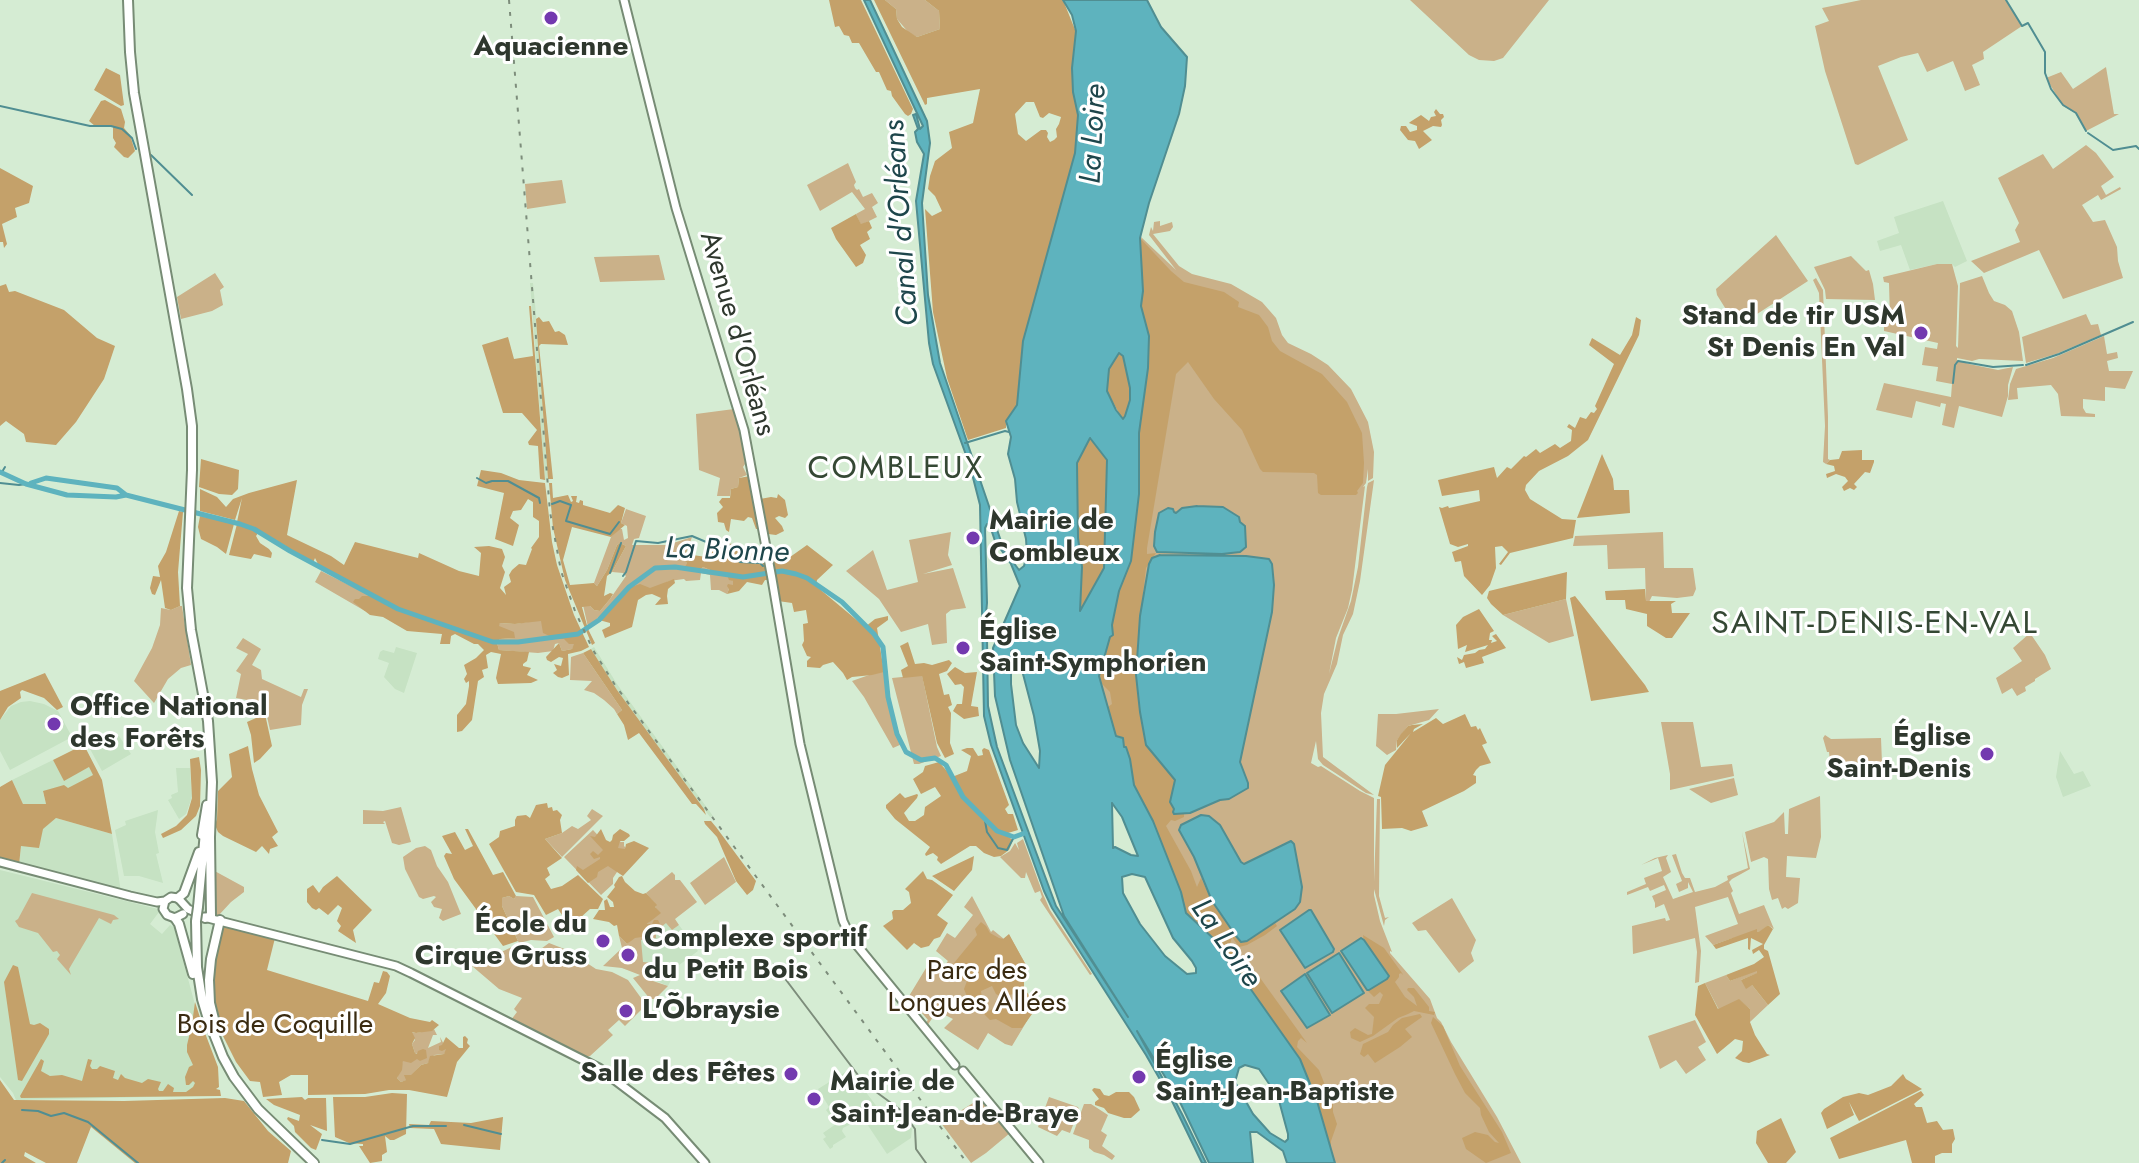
<!DOCTYPE html>
<html>
<head>
<meta charset="utf-8">
<style>
  body { margin:0 }
  canvas { display:block; background:#d5ecd3 }
</style>
</head>
<body>
<canvas width="2139" height="1163"></canvas>
<script>
const context = document.querySelector('canvas').getContext('2d');
context.lineJoin = 'round';
function fillPath(path, color) { context.fillStyle = color; context.fill(path, 'evenodd'); }
const toPath = rows => new Path2D(rows.map(r => 'M' + r).join(''));
function stroke(path, color, width, dash) { context.strokeStyle = color; context.lineWidth = width; context.lineCap = dash ? 'butt' : 'round'; context.setLineDash(dash || []); context.stroke(path); }
function drawText(font, color, halo, rows, align = 'center') {
  context.font = font + ' Jost,sans-serif'; context.lineWidth = 6; context.setLineDash([]); context.textBaseline = 'middle'; context.strokeStyle = halo; context.fillStyle = color; for (const [text, x, y, turn = 0] of rows) {
    context.save(); context.translate(x, y); context.rotate((+turn || 0) * Math.PI / 180); context.textAlign = isNaN(turn) ? turn : align; if (halo) context.strokeText(text, 0, 0); context.fillText(text, 0, 0); context.restore();
  }
}
fillPath(toPath([
  [1943,201,1967,261,1955,267,1952,264,1937,264,1910,270,1901,245,1880,251,1877,241,1899,233,1894,217],
  [530,283,533,283,536,314,548,479,545,480],
  [396,647,417,653,404,693,395,689,384,677,389,663,378,659,380,652,383,650,394,653],
  [594,647,617,684,713,816,710,817,704,809,617,690,591,649],
  [30,701,44,704,58,711,72,737,10,770,0,751,0,720,11,706,21,702],
  [106,733,119,736,131,754,102,771,90,749,93,739],
  [2060,751,2074,774,2083,771,2091,786,2063,797,2056,777],
  [53,760,64,780,89,767,93,775,68,789,43,792,46,804,23,804,12,780],
  [176,768,190,768,192,797,186,814,179,819,168,800,172,798,171,795,178,792],
  [158,810,155,832,159,853,156,854,163,883,139,876,124,876,115,830,126,825,125,821],
  [56,818,112,834,121,892,19,865,21,846],
  [0,870,158,909,159,912,150,924,162,934,170,925,174,927,197,1012,195,1096,16,1100,13,1093,0,1077],
  [659,913,672,930,679,925,698,951,671,971,671,980,668,986,636,972,621,968],
  [847,1071,855,1086,859,1083,887,1120,896,1120,902,1117,912,1129,911,1138,887,1154,863,1118,843,1128,842,1131,846,1137,833,1145,833,1147,830,1149,823,1139,826,1137,823,1133,836,1124,826,1110,829,1107,818,1089]
]), '#c6e2c3');
fillPath(toPath([
  [885,0,925,0,939,11,940,29,917,37,909,33,897,19,896,9],
  [1410,0,1549,0,1503,58,1494,61,1479,60,1469,55],
  [1861,0,2006,0,2022,26,1983,52,1984,59,1972,65,1980,85,1965,91,1953,61,1927,72,1918,53,1901,57,1878,66,1908,140,1858,165,1855,164,1825,71,1815,26,1829,21,1822,8],
  [2106,67,2114,114,2119,114,2086,131,2075,113,2063,106,2046,78,2061,72,2073,89],
  [2086,145,2096,153,2114,177,2101,186,2106,195,2120,187,2121,189,2101,200,2098,195,2082,205,2093,222,2105,220,2117,247,2118,261,2123,278,2063,299,2039,250,1984,273,1971,261,2020,242,2015,230,2019,223,1998,178,2043,154,2053,169],
  [848,163,856,182,854,185,855,188,857,190,859,189,863,197,872,193,878,203,872,207,877,217,861,225,856,214,865,209,852,192,820,211,807,185],
  [562,180,566,203,527,209,525,184],
  [1160,221,1160,226,1172,222,1173,227,1170,231,1153,234,1179,266,1192,274,1231,284,1262,302,1276,318,1282,335,1288,343,1311,354,1328,365,1351,389,1368,422,1374,452,1373,478,1368,481,1368,469,1366,483,1363,487,1365,486,1352,590,1348,608,1336,638,1329,674,1338,638,1351,601,1358,567,1367,487,1368,483,1374,480,1360,581,1353,614,1343,635,1337,664,1324,694,1321,713,1323,757,1374,795,1366,793,1323,765,1318,759,1316,741,1311,763,1318,767,1321,766,1360,791,1374,798,1374,882,1377,799,1380,799,1379,896,1385,918,1389,917,1385,920,1384,926,1374,889,1374,895,1380,921,1392,952,1390,951,1390,953,1430,999,1437,1018,1441,1022,1451,1042,1497,1117,1521,1163,1329,1163,1184,920,1094,678,1136,320,1142,307,1144,292,1141,237,1176,270,1149,235,1151,227,1153,231,1154,222],
  [1776,235,1808,281,1737,327,1717,295,1716,289],
  [659,255,665,280,600,282,594,257],
  [1851,256,1866,271,1869,270,1873,284,1875,300,1826,299,1825,290,1814,267],
  [1937,264,1952,264,1958,286,1956,346,1958,348,1960,283,1982,276,1989,293,1994,301,2005,305,2012,311,2019,332,2023,361,1979,359,1972,361,1957,358,1957,360,1969,364,1998,370,2013,367,2008,385,2008,396,2002,417,1959,406,1954,428,1942,425,1946,404,1941,403,1940,407,1916,401,1912,418,1876,410,1884,383,1951,397,1952,384,1936,381,1938,367,1922,365,1925,347,1937,349,1938,343,1884,331,1884,319,1890,320,1889,283,1884,282,1883,277],
  [215,273,224,287,220,290,223,305,212,311,181,319,177,297],
  [1816,278,1823,290,1828,417,1828,459,1830,460,1826,464,1823,462,1825,426,1819,293,1813,280],
  [2086,314,2091,325,2098,324,2101,335,2056,354,2026,363,2022,337],
  [2104,336,2107,354,2117,352,2118,358,2107,361,2109,371,2133,371,2125,389,2105,387,2105,401,2083,399,2083,408,2086,413,2095,414,2095,417,2061,416,2058,394,2051,385,2017,388,2018,399,2008,400,2010,384,2016,369,2053,358],
  [734,409,740,429,745,464,743,467,747,475,739,478,738,487,731,489,730,496,717,496,720,478,699,470,696,414],
  [626,509,646,516,639,538,634,539,632,545,667,545,692,537,684,559,687,563,686,567,700,570,703,567,717,573,727,575,733,581,733,585,729,589,727,594,719,590,711,590,710,575,701,573,700,580,686,581,684,579,669,581,640,596,633,586,605,615,598,617,597,621,588,627,583,605,590,606,594,610,600,611,610,599,626,576,623,573,612,572,626,546,620,543,617,545,607,570,597,586,594,583,611,537,619,529,622,529,624,540,628,538,627,526,621,523],
  [951,532,948,555,952,565,923,574,953,568,966,608,951,610,946,614,947,643,932,645,928,624,901,632,879,599,846,571,873,550,887,590,918,582,909,540],
  [1663,532,1664,568,1693,568,1696,589,1693,596,1677,598,1652,596,1649,602,1646,602,1645,568,1608,569,1607,545,1573,546,1575,536],
  [321,571,375,598,367,610,365,611,315,582],
  [1566,599,1574,636,1549,643,1503,615],
  [180,606,182,606,191,665,181,668,168,679,154,703,134,681,152,648,160,625,161,608,171,610],
  [541,620,575,644,572,649,562,651,559,643,555,644,553,651,538,653,499,650,497,643,500,639,514,638,498,626,500,623,515,624],
  [2030,633,2045,655,2051,669,2035,679,2035,681,2025,687,2026,691,2017,696,2012,688,2002,694,1996,678,2022,661,2013,648],
  [243,638,261,649,252,665,261,670,262,679,301,697,304,689,308,689,302,705,301,725,270,730,264,703,236,698,241,674,236,671,248,654,236,648],
  [583,653,622,710,617,714,614,709,604,700,594,693,584,690,592,681,570,680,571,657],
  [886,669,889,699,902,744,893,748,864,697,852,681],
  [922,675,937,747,941,756,919,764,914,764,892,678],
  [1439,709,1429,720,1408,726,1397,740,1396,750,1387,755,1376,746,1378,714,1396,714],
  [1661,722,1693,722,1701,767,1732,764,1734,776,1670,790,1670,774],
  [1825,735,1831,739,1881,738,1882,763,1830,762,1829,752,1827,752,1823,738],
  [1734,778,1738,795,1711,803,1689,789],
  [1820,796,1821,837,1816,858,1787,856,1786,877,1800,878,1798,903,1788,909,1785,907,1782,909,1778,898,1772,900,1769,889,1768,859,1764,857,1751,862,1745,832,1774,822,1784,812,1785,834,1788,834,1789,809],
  [401,807,411,842,399,845,392,843,385,821,383,822,385,824,363,824,363,810,383,811],
  [592,809,603,816,562,857,545,839,562,833,572,826,578,829,591,820,587,816],
  [593,830,609,847,617,839,621,842,624,842,624,846,634,856,617,872,613,878,613,884,601,895,564,857],
  [1742,832,1750,869,1732,879,1729,882,1733,891,1731,893,1739,914,1764,905,1774,929,1768,925,1761,931,1730,939,1713,945,1705,936,1738,924,1728,897,1695,907,1701,951,1699,982,1695,983,1697,952,1695,938,1633,954,1632,926,1665,918,1666,921,1670,920,1664,904,1655,908,1655,903,1652,896,1666,890,1664,885,1650,891,1648,887,1627,895,1627,892,1646,884,1644,878,1662,871,1658,858,1641,865,1655,858,1668,855,1666,858,1671,872,1663,877,1673,899,1693,892,1688,882,1688,888,1679,892,1676,884,1682,881,1672,855,1676,854,1682,873,1685,878,1690,878,1695,892,1715,887,1728,880,1727,876,1748,868],
  [1023,839,1043,894,1050,910,1092,974,1090,975,1040,900,1042,897,1040,891,1035,893,1034,891,1026,872,1025,878,1021,878,1000,857,1010,851,1015,843,1019,850,1017,843],
  [425,846,431,850,437,866,448,882,461,914,443,921,439,918,442,909,434,907,431,902,436,897,434,896,423,899,419,897,405,869,403,857,416,848],
  [724,857,736,882,705,905,690,883],
  [211,869,244,887,244,892,231,902,219,915,215,915],
  [672,872,675,875,675,880,680,880,697,902,675,919,679,925,672,930,666,923,661,927,661,931,656,931,656,938,641,940,643,962,653,963,653,981,668,986,655,999,650,999,633,978,640,975,622,968,603,966,622,948,619,936,627,944,658,913,655,907,656,905,646,893],
  [32,893,114,915,119,919,113,920,111,924,99,918,69,969,71,975,57,959,60,955,57,951,53,952,38,933,19,927,15,921,18,919],
  [509,896,514,899,516,896,533,897,554,937,547,941,531,940,519,943,502,906,502,898],
  [972,896,991,932,993,930,1004,939,1009,935,1029,970,1018,980,1036,1006,1012,1046,1005,1044,988,1033,978,1050,944,1028,953,1019,937,1011,927,1026,925,1023,928,1020,921,1012,918,1015,906,1001,926,968,931,971,933,969,939,973,948,961,936,951,947,933,955,938,973,915,964,907],
  [1452,898,1476,940,1471,953,1474,961,1459,973,1426,930,1418,931,1412,923],
  [549,943,567,950,596,969,612,972,628,980,644,1002,645,1006,625,1026,619,1020,608,1030,613,1035,590,1056,586,1057,511,1020,517,1012,514,1009,522,998,499,989,472,966,516,945,527,959],
  [1757,970,1758,973,1741,980,1752,985,1768,1005,1750,1022,1750,1009,1739,1000,1719,1010,1705,983,1726,975,1730,981],
  [1695,1020,1706,1042,1698,1047,1706,1060,1686,1074,1676,1060,1660,1069,1648,1036],
  [434,1029,437,1035,433,1035,428,1048,441,1042,440,1037,447,1050,444,1054,434,1055,428,1063,421,1065,407,1080,401,1082,397,1078,403,1061,418,1054,415,1053,412,1044,415,1040,411,1032,417,1033],
  [1049,1097,1078,1107,1079,1109,1070,1133,1062,1130,1057,1136,1038,1127],
  [981,1098,1010,1133,986,1153,971,1163,941,1123],
  [1084,1104,1091,1104,1108,1115,1101,1131,1107,1135,1102,1146,1115,1156,1112,1160,1104,1155,1094,1152,1089,1148,1089,1140,1073,1134]
]), '#cab189');
fillPath(toPath([
  [829,0,861,0,913,109,911,114,908,116,905,114,892,96,891,91,887,90,879,72,876,72,859,43,852,43,849,36,844,35,839,26,835,27],
  [874,0,885,0,896,9,897,19,902,27,917,37,940,29,939,11,925,0,1063,0,1076,32,1075,98,1078,115,1075,153,1023,341,1017,405,1006,421,1006,428,968,440,947,378,933,312,925,209,932,216,942,211,935,196,928,189,930,176,935,161,952,148,949,132,973,123,980,89,927,98,927,104,925,105],
  [1026,102,1034,102,1040,117,1043,118,1049,113,1061,117,1059,124,1056,129,1057,137,1054,140,1050,142,1047,137,1048,133,1046,130,1041,130,1026,141,1018,134,1015,114],
  [106,68,120,75,124,105,121,106,94,90],
  [105,100,121,109,125,122,124,128,130,135,135,151,128,158,124,157,114,147,116,143,113,138,113,127,95,126,89,121,101,101],
  [1436,109,1440,114,1443,114,1444,117,1441,120,1442,125,1441,127,1433,126,1423,131,1432,140,1419,149,1415,141,1408,140,1400,130,1401,126,1406,126,1410,132,1417,130,1417,126,1409,123,1410,122,1421,115,1429,121,1431,117,1436,116,1434,112],
  [0,168,33,186,29,203,15,208,17,217,2,224,7,244,4,248,3,242,0,242],
  [856,214,861,224,869,221,872,228,867,232,870,239,860,245,866,255,863,263,856,267,836,239,831,228],
  [1140,238,1171,271,1184,282,1224,292,1239,302,1238,307,1259,315,1268,327,1272,341,1280,351,1322,374,1347,402,1362,433,1364,463,1363,483,1357,491,1358,493,1356,495,1321,495,1318,493,1317,475,1314,473,1263,472,1260,469,1242,430,1214,399,1188,362,1176,374,1147,548,1147,554,1156,553,1146,568,1137,647,1137,690,1146,745,1175,780,1170,802,1177,813,1184,813,1184,817,1175,821,1171,820,1166,826,1191,871,1197,887,1201,878,1212,901,1241,941,1269,927,1274,921,1277,926,1265,935,1247,945,1239,947,1232,937,1229,948,1237,954,1244,969,1258,975,1307,1043,1301,1038,1298,1041,1297,1047,1319,1070,1333,1105,1333,1112,1337,1124,1331,1141,1331,1150,1317,1101,1300,1059,1232,969,1214,939,1186,914,1181,892,1153,821,1134,784,1124,747,1116,736,1108,707,1112,704,1110,692,1102,684,1099,676,1110,637,1113,635,1112,625,1119,591,1131,561,1139,433,1148,368,1149,336,1141,306,1143,291],
  [6,284,9,292,15,291,64,310,97,338,115,346,104,379,76,422,56,445,26,442,24,434,6,421,0,426,0,286],
  [529,306,531,306,545,480,540,479,538,446,529,445,528,442,537,430,522,413,503,413,482,345,508,337,514,359,533,356],
  [539,317,543,322,549,321,555,332,559,331,565,335,568,345,541,344,539,346,553,479,548,479,536,319],
  [1636,317,1641,320,1639,335,1588,440,1568,456,1539,471,1526,485,1525,490,1530,499,1562,519,1576,520,1573,538,1510,553,1501,565,1499,564,1508,552,1502,546,1495,547,1496,568,1490,585,1482,595,1464,576,1461,561,1455,562,1452,552,1468,546,1468,544,1458,547,1450,544,1439,507,1442,508,1448,506,1449,508,1480,501,1479,490,1442,496,1438,480,1494,467,1497,478,1507,467,1511,469,1524,456,1526,457,1536,449,1540,453,1555,444,1560,448,1571,441,1572,430,1567,427,1569,424,1575,428,1580,417,1586,419,1591,412,1594,413,1597,409,1595,406,1614,364,1589,345,1592,338,1620,355,1632,335],
  [1119,353,1123,356,1130,388,1130,400,1125,416,1122,419,1107,391,1109,369],
  [1090,437,1107,460,1104,568,1079,613,1082,567,1078,538,1077,463],
  [1862,450,1862,460,1874,460,1874,462,1870,473,1865,472,1854,484,1857,487,1854,490,1850,488,1844,491,1842,487,1848,481,1845,477,1836,474,1827,478,1826,474,1835,471,1834,466,1826,464,1830,460,1839,459,1842,451],
  [1602,454,1613,479,1614,490,1629,490,1630,513,1577,518],
  [201,459,239,470,238,489,232,495,219,494,199,487],
  [481,470,501,473,519,480,545,483,552,542,557,565,574,615,589,647,581,651,568,654,569,675,562,678,558,677,553,673,557,670,554,664,561,666,563,658,559,657,551,662,547,660,546,657,559,643,562,651,572,649,574,644,569,644,564,639,556,639,543,633,541,621,515,624,500,623,499,626,514,632,515,638,500,639,497,643,499,650,529,652,527,661,523,664,523,666,531,668,527,675,538,680,531,683,498,684,496,678,501,654,491,652,486,655,488,668,482,670,484,677,478,681,472,720,462,731,457,732,457,715,466,704,469,686,469,681,466,683,464,679,467,674,464,665,476,658,484,650,478,644,474,644,455,634,451,636,450,644,440,644,442,634,407,631,383,617,370,615,353,602,355,599,359,599,362,596,374,596,374,594,345,582,318,564,315,558,313,563,288,549,286,546,255,530,258,533,256,536,260,543,269,549,272,553,271,558,254,554,251,559,229,555,237,524,249,528,237,522,242,498,235,520,200,511,200,489,217,497,226,507,233,499,249,493,297,480,287,535,331,556,344,565,355,542,418,558,419,553,459,571,479,576,481,553,474,547,489,546,502,549,505,557,502,566,505,572,500,588,506,595,504,587,511,582,509,575,512,570,519,564,526,565,532,549,531,548,539,537,539,521,533,517,533,502,528,499,521,510,513,511,510,518,519,525,513,546,495,539,504,493,477,486],
  [750,476,760,529,756,529,752,518,748,517,744,521,731,519,729,532,726,530,724,523,718,522,717,513,723,507,719,502,722,498,730,498,731,489,738,487,739,478],
  [549,483,552,483,553,498,568,495,571,502,573,501,571,496,577,496,576,502,579,503,580,500,583,501,583,505,610,513,618,505,625,508,621,523,625,525,611,537,572,527,563,560,570,585,594,583,597,586,607,570,617,545,620,543,626,546,612,572,607,576,604,596,610,593,613,594,610,599,600,611,594,610,590,606,582,607,588,629,595,643,592,645,565,580,553,528],
  [778,494,785,500,788,515,785,518,779,516,775,518,782,526,784,531,776,535,768,534,760,499,771,497,777,498],
  [179,511,183,512,178,572,180,606,171,610,165,608,161,580,155,595,152,594,150,588,153,576,160,577,158,566,166,552],
  [200,516,234,524,226,554,217,547,201,539,198,527],
  [718,543,734,544,743,547,746,551,753,554,755,562,766,562,768,580,765,580,762,585,747,582,739,591,727,594,729,589,727,586,728,584,733,585,733,581,729,580,727,575,717,573,703,567,700,570,685,567,687,563,684,560,693,555,706,557,712,550,718,550],
  [807,545,833,565,817,580,816,586,865,627,875,619,888,616,888,620,877,628,884,672,872,675,852,677,847,680,843,673,833,662,823,665,820,668,807,667,807,661,811,657,807,656,802,645,804,641,803,624,808,623,806,610,794,612,792,603,778,601,770,554,777,556,783,562],
  [1567,572,1566,599,1503,615,1491,604,1487,598,1489,591],
  [674,579,675,583,668,589,667,596,668,604,655,605,661,598,652,594,646,595,638,600,632,627,605,638,602,630,610,626,610,623,599,620,598,617,605,615,631,587,640,584,650,588],
  [1645,589,1646,601,1676,601,1671,604,1672,613,1690,613,1672,638,1666,638,1647,626,1647,614,1626,609,1625,600,1606,600,1605,591],
  [1575,596,1645,685,1649,692,1591,701,1570,598],
  [1479,609,1494,631,1490,633,1489,640,1492,640,1491,643,1497,641,1492,636,1496,634,1506,648,1482,657,1484,663,1466,668,1464,662,1459,664,1457,657,1462,660,1464,655,1475,653,1479,650,1485,649,1488,645,1465,652,1467,645,1458,649,1456,625,1463,617],
  [908,642,915,664,924,663,932,665,949,660,952,663,947,671,939,674,944,695,949,694,952,705,948,707,951,713,950,743,954,754,945,758,937,743,922,676,903,678,901,670,908,666,900,646],
  [591,649,617,690,704,809,706,815,696,804,692,804,639,733,628,740,624,725,617,714,622,710,583,653],
  [955,667,965,673,977,672,971,706,978,707,979,716,964,719,953,711,957,704,962,704,964,687,961,684,955,685,947,674],
  [45,673,63,707,57,710,44,698,22,690,20,692,21,698,8,707,0,720,0,691],
  [265,714,272,746,260,759,254,763,251,735,247,722],
  [1465,714,1471,727,1476,726,1478,730,1480,728,1487,743,1482,745,1491,763,1480,766,1476,770,1473,775,1476,776,1476,783,1464,791,1422,811,1428,826,1411,831,1402,828,1382,829,1381,797,1378,796,1385,765,1411,733,1397,748,1397,740,1401,734,1408,726,1412,725,1423,724,1414,729,1413,732,1436,718,1443,724],
  [248,746,252,769,259,795,278,832,272,837,278,846,270,849,269,854,262,846,256,852,223,836,218,832,215,825,217,819,218,791,232,777,229,754],
  [79,747,85,747,102,780,112,834,56,818,43,829,39,848,21,846,19,865,0,860,0,787,12,780,23,804,46,804,43,791,64,785,68,788,93,775,89,767,64,781,53,760],
  [967,748,973,748,978,756,983,755,982,750,984,748,989,750,1009,805,1005,809,1008,814,1013,814,1018,830,1008,833,1007,836,1013,840,1009,850,1001,856,994,857,984,853,976,846,970,846,941,864,937,860,938,857,933,853,926,856,925,854,930,847,895,819,886,808,886,805,900,793,905,798,917,794,918,795,917,798,904,813,909,821,915,821,924,815,925,807,941,796,935,787,921,794,913,779,923,772,925,766,939,762,952,777,967,771,971,756,961,750],
  [199,757,201,770,200,806,196,816,181,830,163,838,161,834,176,826,187,815,192,798,190,759],
  [547,803,548,808,552,807,553,811,557,810,562,815,560,820,562,833,545,839,562,858,547,868,550,875,545,879,551,889,562,886,578,875,603,899,598,909,590,909,570,927,558,909,546,915,534,895,516,892,489,844,499,837,500,831,515,826,515,820,517,816,526,815,530,818,536,805],
  [704,821,711,821,716,827,756,881,753,890,747,895,736,881,717,837,705,824],
  [465,829,468,829,493,875,503,872,516,896,514,899,509,896,502,898,502,906,518,941,503,946,454,879,444,856,446,853,452,854,442,836,455,832,465,850,473,846],
  [601,829,606,840,610,842,612,840,613,835,620,829,629,834,630,836,624,841,620,841,618,848,625,849,626,844,634,841,649,848,623,876,608,866,598,872,597,877,588,883,576,870,577,866,583,870,600,859,600,857,594,859,590,854,593,851,598,855,603,850,590,836,595,837],
  [974,856,972,870,954,891,932,876],
  [923,871,927,879,932,880,953,895,937,915,948,923,940,937,934,939,929,946,921,948,914,943,907,950,883,926,893,919,892,912,894,910,903,910,911,903,909,892,905,889],
  [337,876,372,910,353,930,356,943,338,931,341,926,337,921,342,908,338,905,328,915,319,908,316,910,312,908,307,902,307,889,313,885,319,893,323,887],
  [622,876,625,882,635,891,643,894,646,893,657,905,655,907,661,913,647,924,652,924,654,920,658,920,660,924,650,929,648,934,643,934,642,937,635,938,627,944,619,936,617,925,614,926,609,922,593,919,599,910,605,910,604,901,607,899,610,907,614,907,613,902,607,897,615,887,614,885,619,877],
  [981,922,986,926,990,933,999,938,1003,939,1009,934,1028,969,1019,979,1024,982,1024,988,1037,1007,1022,1028,1012,1028,996,1019,990,1020,984,1014,992,1009,994,1011,1001,1009,1005,1002,1019,1008,1021,1000,1019,996,1015,994,1008,995,1006,999,996,994,992,986,981,991,983,1007,978,1012,974,1008,972,1000,968,999,964,989,967,981,951,979,951,971,954,963,977,935,975,929],
  [1768,925,1773,929,1764,945,1764,949,1768,951,1780,994,1768,1005,1752,985,1746,989,1741,980,1757,973,1757,971,1730,981,1726,975,1754,964,1764,957,1759,950,1753,954,1752,950,1763,944,1751,938,1750,950,1748,949,1748,938,1716,949,1713,945,1757,929,1757,932,1760,931],
  [222,926,275,938,267,970,368,1001,374,982,379,983,383,971,387,972,390,976,386,993,378,1004,410,1018,430,1022,432,1020,439,1025,432,1031,416,1033,412,1032,415,1038,412,1044,415,1053,417,1054,418,1051,423,1049,426,1050,427,1058,420,1061,417,1059,411,1063,403,1061,402,1070,397,1078,401,1082,406,1080,404,1075,411,1075,421,1065,428,1063,430,1056,444,1054,446,1049,442,1051,439,1050,439,1046,442,1045,446,1037,459,1048,463,1048,463,1037,465,1036,468,1039,467,1043,470,1046,457,1062,447,1097,409,1090,389,1090,365,1094,308,1095,308,1075,291,1075,279,1082,282,1095,263,1097,260,1082,250,1081,236,1062,220,1030,216,1015,214,980,217,945],
  [1363,935,1384,948,1402,973,1403,975,1401,973,1399,974,1399,977,1395,982,1405,997,1417,1006,1414,997,1407,990,1408,988,1414,988,1429,1007,1429,1011,1435,1012,1434,1015,1414,1011,1408,1014,1398,1018,1373,1036,1360,1042,1351,1038,1350,1032,1355,1028,1368,1035,1372,1034,1374,1017,1365,1008,1369,1004,1379,1004,1383,995,1380,992,1374,997,1367,990,1370,990],
  [13,965,18,967,30,1024,34,1025,40,1023,49,1029,49,1034,22,1081,18,1080,4,982],
  [1705,983,1718,1009,1739,999,1750,1009,1750,1022,1755,1035,1767,1054,1770,1055,1749,1063,1743,1062,1735,1058,1742,1051,1743,1041,1735,1039,1717,1054,1695,1015,1698,986],
  [195,1002,205,1033,218,1067,219,1087,216,1089,220,1090,221,1096,21,1098,20,1096,41,1059,44,1061,41,1071,50,1076,62,1075,82,1081,88,1059,92,1060,90,1066,92,1069,97,1069,100,1066,115,1071,113,1078,118,1080,121,1074,125,1078,142,1083,148,1079,161,1082,158,1089,159,1091,163,1091,168,1084,174,1088,173,1092,186,1092,193,1087,195,1083,193,1081,189,1085,186,1085,185,1077,189,1067,193,1065,187,1052,187,1045,192,1024],
  [1420,1014,1422,1017,1405,1029,1412,1037,1400,1047,1375,1063,1368,1054,1364,1057,1360,1054,1363,1044,1388,1032,1393,1025,1402,1018],
  [1433,1017,1443,1026,1460,1066,1502,1132,1511,1153,1486,1163,1466,1149,1462,1138,1475,1132,1488,1135,1495,1142,1499,1143,1489,1132,1481,1115,1480,1108,1465,1093,1455,1074,1431,1023],
  [1903,1074,1906,1079,1922,1089,1859,1121,1849,1102,1854,1115,1827,1129,1821,1113,1824,1109,1843,1097,1859,1093,1868,1095,1891,1086],
  [0,1080,14,1100,124,1101,225,1098,244,1101,268,1131,291,1151,288,1163,135,1163,91,1127,77,1163,46,1163,25,1152,24,1156,36,1163,0,1163],
  [1094,1088,1100,1089,1104,1095,1109,1096,1116,1092,1129,1092,1134,1097,1140,1110,1131,1118,1124,1118,1108,1113,1104,1108,1095,1105,1095,1102,1099,1099,1092,1090],
  [1921,1091,1924,1095,1914,1104,1916,1107,1922,1107,1927,1123,1937,1121,1943,1130,1953,1129,1955,1139,1952,1144,1952,1153,1942,1153,1935,1156,1935,1163,1912,1163,1906,1140,1839,1159,1830,1138],
  [392,1093,407,1094,406,1134,394,1140,390,1140,385,1136,387,1152,382,1155,382,1161,370,1163,359,1146,363,1146,363,1144,349,1143,335,1137,333,1097,365,1097],
  [302,1097,305,1100,308,1098,326,1098,327,1131,310,1125,322,1134,316,1150,311,1148,295,1132,294,1126,287,1119,288,1117,299,1121,300,1115,274,1105,266,1099],
  [503,1117,500,1150,441,1144,434,1129,410,1128,409,1124,429,1125,431,1121,471,1123],
  [1781,1118,1796,1152,1786,1163,1768,1163,1756,1143,1757,1131]
]), '#c4a16a');
const water = toPath([
  [864,0,870,0,927,121,930,143,922,203,928,295,940,363,1004,550,1019,570,1024,566,1027,554,1026,539,1017,502,1015,479,1008,454,1011,437,1006,421,1017,405,1023,341,1075,153,1078,115,1073,92,1072,68,1076,31,1072,15,1063,0,1147,0,1161,27,1187,57,1185,86,1179,114,1149,203,1140,238,1143,291,1141,306,1149,336,1148,368,1139,433,1139,494,1131,561,1119,591,1112,625,1113,635,1110,637,1099,676,1116,736,1123,738,1124,747,1126,747,1130,759,1134,785,1153,821,1181,892,1186,913,1214,939,1232,969,1240,974,1300,1059,1317,1101,1335,1163,1287,1163,1283,1151,1257,1132,1250,1132,1253,1163,1209,1163,1178,1098,1137,1031,1182,1114,1206,1163,1202,1163,1170,1097,1146,1055,1052,908,1044,891,991,745,984,716,980,505,970,466,933,364,929,343,916,201,924,154,917,142,915,132,918,129,913,115,916,114,920,129,923,126,864,0],
  [1119,353,1123,356,1130,388,1130,400,1125,416,1123,419,1116,410,1107,391,1109,369,1119,353],
  [1090,438,1107,460,1104,568,1080,611,1082,567,1078,538,1077,463,1090,438],
  [987,524,990,526,995,541,1011,564,1020,586,993,648,995,696,1010,760,1064,916,1128,1017,1056,906,997,747,988,706,987,637,985,625,987,603,985,528,987,524],
  [1013,650,1023,674,1034,716,1040,751,1039,768,1023,743,1016,725,1011,684,1011,651,1013,650],
  [1112,803,1122,817,1138,856,1131,855,1115,847,1113,848,1112,803],
  [1132,874,1145,877,1173,938,1192,961,1196,968,1196,973,1187,974,1165,956,1140,924,1123,893,1122,877,1132,874],
  [1245,1065,1259,1069,1278,1097,1288,1134,1288,1139,1285,1142,1270,1133,1253,1114,1235,1082,1239,1068,1245,1065],
  [1197,506,1223,507,1239,517,1240,522,1245,526,1246,547,1240,552,1222,554,1157,552,1154,546,1155,532,1159,513,1168,508,1173,509,1174,512,1176,513,1182,508,1197,506],
  [1160,555,1246,556,1269,559,1272,564,1274,585,1272,612,1240,762,1248,783,1248,788,1229,799,1220,800,1190,813,1174,814,1173,812,1174,809,1170,802,1175,780,1146,745,1140,712,1136,675,1140,616,1149,564,1152,558,1160,555],
  [1201,815,1209,816,1220,825,1241,862,1244,864,1291,841,1294,844,1302,887,1300,902,1295,909,1247,941,1241,942,1236,936,1212,901,1194,857,1179,830,1181,825,1201,815],
  [1309,910,1311,910,1334,949,1333,952,1305,968,1280,930,1309,910],
  [1361,938,1364,940,1389,976,1387,979,1369,990,1367,990,1341,951,1361,938],
  [1339,953,1364,993,1332,1013,1307,973,1339,953],
  [1305,974,1330,1015,1307,1028,1281,991,1305,974]
]);
fillPath(water, '#5eb3be');
stroke(water, '#508e92', 2);
stroke(toPath([
  [2006,0,2022,26,2028,23,2045,52,2045,73,2051,89,2063,105,2076,113,2086,131],
  [0,106,90,126,111,126,122,129,132,138,136,149],
  [2088,133,2113,150,2136,146,2139,149],
  [151,155,192,195],
  [2026,365,2059,354,2133,322],
  [1953,383,1955,365,1958,361,1993,367,2023,365],
  [965,443,1005,431,1009,432],
  [2,472,5,467],
  [477,478,486,483,492,481,508,481,539,498,540,503],
  [0,483,19,485,26,484],
  [552,504,560,501,571,505,566,521,610,534,619,522],
  [610,573,621,543],
  [623,576,626,572,636,541,658,543,692,536,718,547,721,545,732,546,731,553,740,562,760,563,763,566],
  [985,821,987,832,998,848,1007,850,1014,837],
  [22,1110,38,1111,51,1116,64,1113,88,1122,138,1163],
  [464,1125,501,1134],
  [322,1140,350,1144,413,1126,446,1126],
  [2,1163,5,1160]
]), '#508e92', 2);
stroke(toPath([
  [0,472,26,484,67,495,116,497,126,495,240,524,254,529,290,551,398,609,493,642,518,642,578,634,599,620,629,587,655,568,675,567,743,577,782,571,796,574,807,578,842,602,874,634,883,647,888,697,897,734,906,752,921,760,935,758,946,765,963,797,997,831,1014,837,1025,833],
  [31,483,46,478,117,488,126,495]
]), '#5eb3be', 5);
const major = toPath([
  [624,0,676,208,744,430,772,579,800,744,843,921,851,938,955,1065],
  [0,862,130,896,157,902,165,901],
  [183,914,175,918,167,915,163,909,165,901,171,897,178,898,188,909,195,912],
  [204,917,396,966,411,973,599,1068,665,1118,705,1163],
  [963,1071,1039,1163]
]);
const highway = toPath([
  [128,0,130,52,134,93,187,389,192,426,192,470,187,588,191,630,208,721,212,782,210,837,211,916,205,918],
  [202,835,207,805],
  [178,898,184,893,199,852],
  [198,907,205,832],
  [175,918,179,924,193,974],
  [196,921,197,967,202,999,208,1019,223,1057,234,1077,258,1109,314,1163],
  [216,1027,210,1003,209,980,211,959,220,920]
]);
stroke(major, '#778c75', 11);
stroke(highway, '#778c75', 12);
stroke(major, '#fff', 7);
stroke(highway, '#fff', 8);
stroke(toPath([
  [774,964,864,1083,902,1111,915,1129,916,1149,926,1163]
]), '#7d8d7b', 2);
stroke(toPath([
  [509,0,550,512,561,571,575,611,593,650,615,685,967,1163]
]), '#7d8d7b', 2, [4, 8]);
const highwayBridge = toPath([
  [196,921,198,907]
]);
stroke(highwayBridge, '#778c75', 12, []);
stroke(highwayBridge, '#fff', 8);
for (const [x, y, r, color] of [
  [551,18,8,"#7339af"],
  [1921,333,8,"#7339af"],
  [973,538,8,"#7339af"],
  [963,648,8,"#7339af"],
  [54,724,8,"#7339af"],
  [1987,754,8,"#7339af"],
  [603,941,8,"#7339af"],
  [628,955,8,"#7339af"],
  [626,1011,8,"#7339af"],
  [791,1074,8,"#7339af"],
  [1139,1077,8,"#7339af"],
  [814,1099,8,"#7339af"]
]) { const dot = new Path2D(); dot.arc(x, y, r, 0, 2 * Math.PI); context.fillStyle = color; context.fill(dot); stroke(dot, '#fff', 3); }
drawText('bold 28px', '#2e372d', '#fff', [
  ["Aquacienne",551,48,"center"],
  ["Stand de tir USM",1905,317,"right"],
  ["St Denis En Val",1905,349,"right"],
  ["Mairie de",989,522],
  ["Combleux",989,554],
  ["Église",979,632],
  ["Saint-Symphorien",979,664],
  ["Office National",70,708],
  ["des Forêts",70,740],
  ["Église",1971,738,"right"],
  ["Saint-Denis",1971,770,"right"],
  ["École du",587,925,"right"],
  ["Cirque Gruss",587,957,"right"],
  ["Complexe sportif",644,939],
  ["du Petit Bois",644,971],
  ["L'Õbraysie",642,1011],
  ["Église",1155,1061],
  ["Saint-Jean-Baptiste",1155,1093],
  ["Salle des Fêtes",775,1074,"right"],
  ["Mairie de",830,1083],
  ["Saint-Jean-de-Braye",830,1115]
], 'left');
drawText('28px', '#2e372d', '#fff', [
  ["Avenue d'Orléans",736,334,74]
]);
drawText('28px', '#3a2b11', '#fff', [
  ["Parc des",977,972],
  ["Longues Allées",977,1004],
  ["Bois de Coquille",275,1026]
]);
drawText('italic 30px', '#1e464b', '#fff', [
  ["La Loire",1095,134,-87],
  ["Canal d'Orléans",903,223,-94],
  ["La Bionne",727,552,2],
  ["La Loire",1225,944,55]
]);
context.letterSpacing = '2px';
drawText('32px', '#354834', '#fff', [
  ["COMBLEUX",896,470],
  ["SAINT-DENIS-EN-VAL",1875,625]
]);
context.letterSpacing = '0px';
</script>
</body>
</html>
